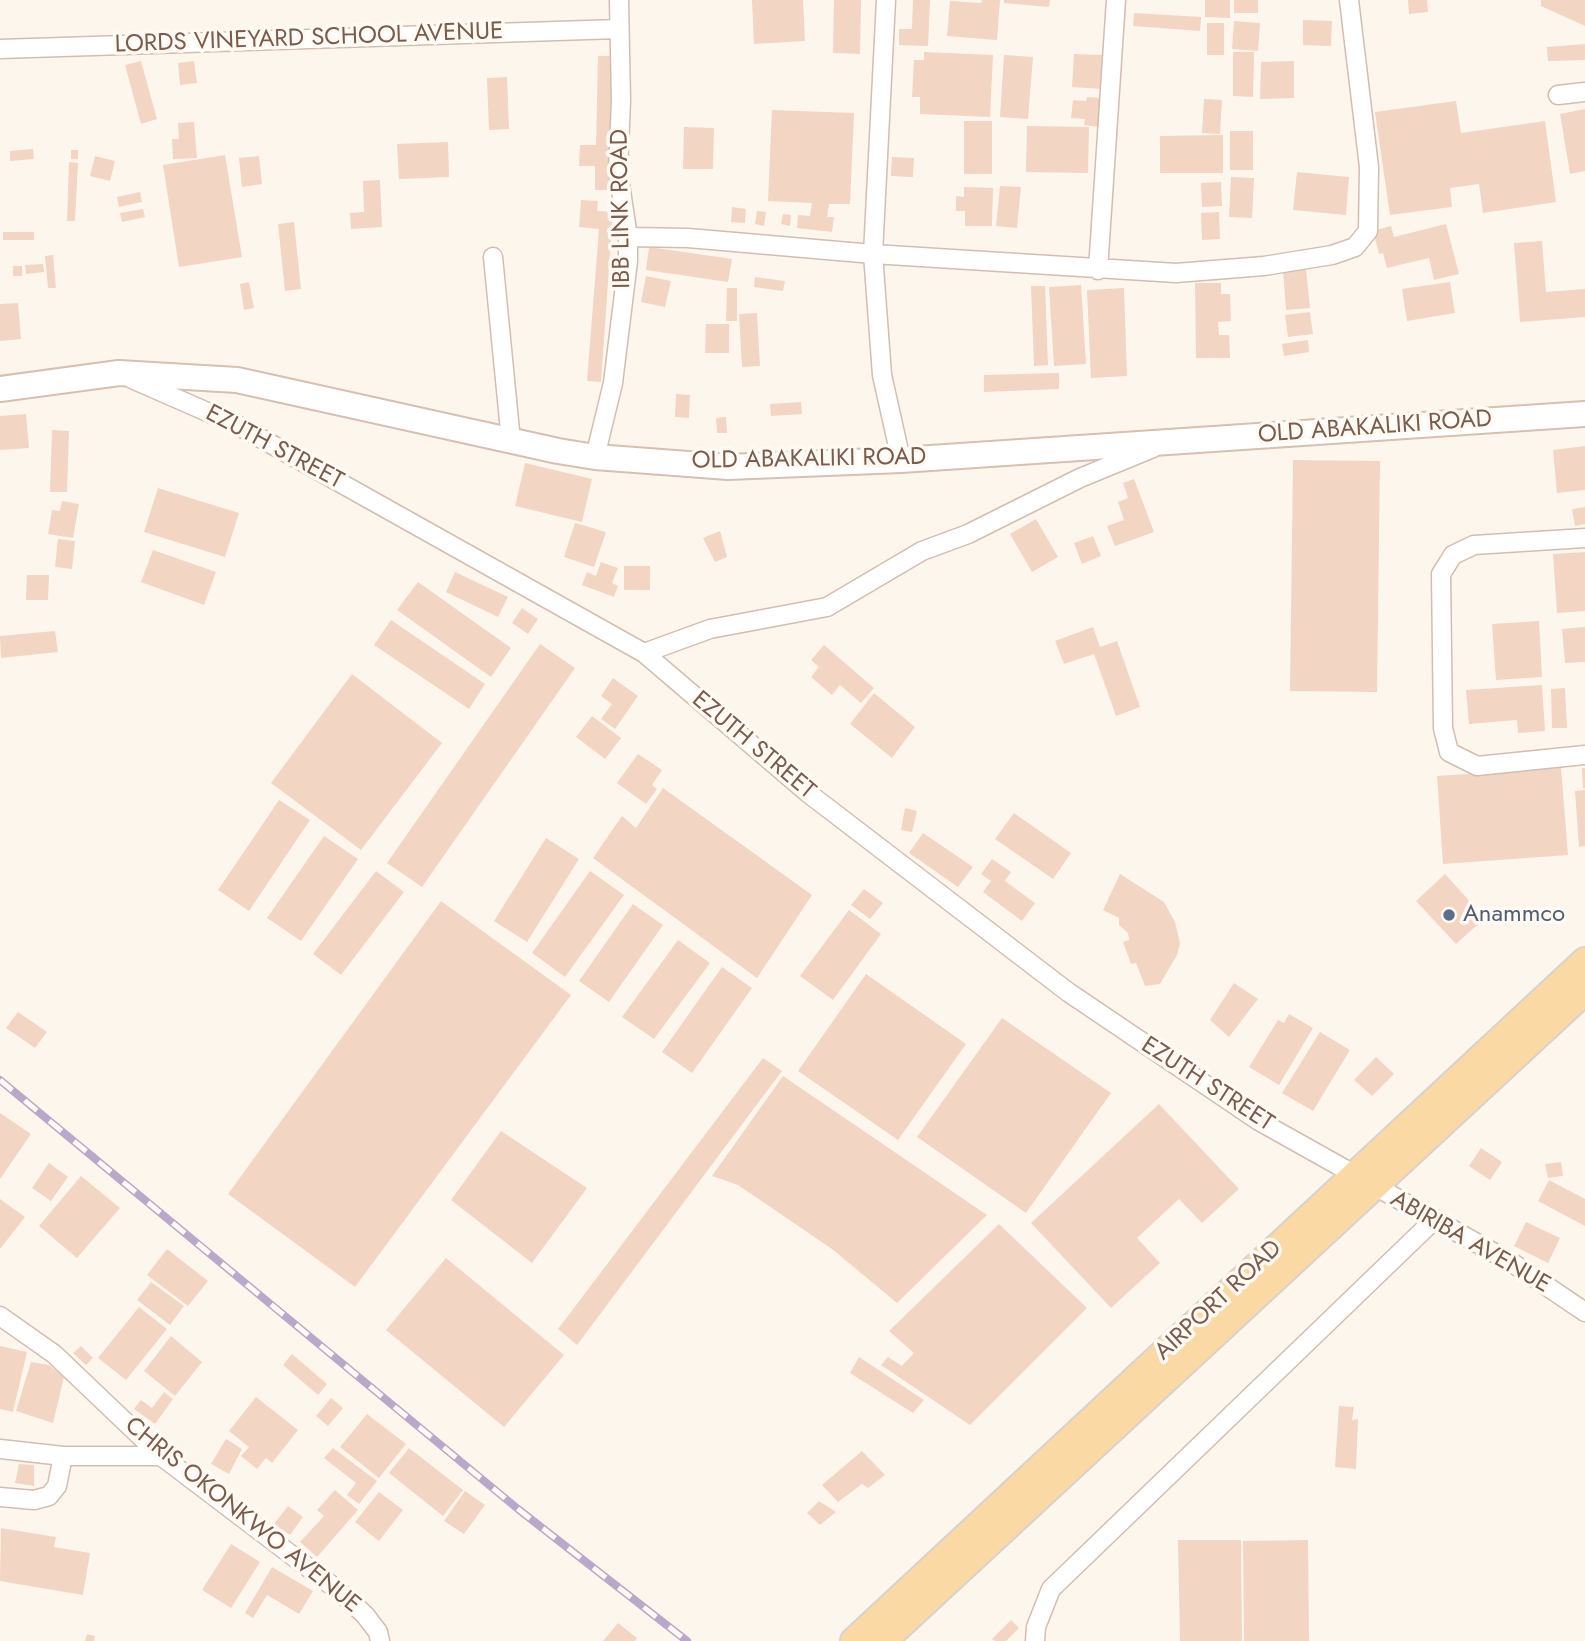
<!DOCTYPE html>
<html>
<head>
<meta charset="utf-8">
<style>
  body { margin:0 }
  canvas { display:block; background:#fdf6ec }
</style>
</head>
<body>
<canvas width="1585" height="1641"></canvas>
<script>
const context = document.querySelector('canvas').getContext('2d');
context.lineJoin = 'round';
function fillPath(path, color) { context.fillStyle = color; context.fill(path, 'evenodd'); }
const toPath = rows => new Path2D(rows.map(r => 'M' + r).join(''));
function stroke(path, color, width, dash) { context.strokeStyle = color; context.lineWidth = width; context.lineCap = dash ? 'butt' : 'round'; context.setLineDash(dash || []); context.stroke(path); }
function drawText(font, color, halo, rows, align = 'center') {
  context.font = font + ' Jost,sans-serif'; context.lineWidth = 7; context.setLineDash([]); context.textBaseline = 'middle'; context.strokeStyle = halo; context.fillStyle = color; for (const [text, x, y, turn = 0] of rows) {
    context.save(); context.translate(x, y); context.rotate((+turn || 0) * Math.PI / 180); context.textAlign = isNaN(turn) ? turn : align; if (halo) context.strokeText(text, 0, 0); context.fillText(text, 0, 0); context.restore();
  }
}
fillPath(toPath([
  [752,0,803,0,805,41,754,44],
  [834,0,861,0,860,54,833,53],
  [913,0,930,0,928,46,899,45,899,29,912,29],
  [982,0,1000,0,997,40,947,36,950,1,981,3],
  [1004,0,1050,0,1049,7,1004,3],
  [1205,0,1230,0,1230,18,1205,17],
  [1234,0,1258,0,1258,13,1234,13],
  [1408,0,1427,0,1428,12,1409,14],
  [1541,0,1585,0,1585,26,1541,6],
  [1134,13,1201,17,1200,31,1133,26],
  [1303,20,1332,21,1331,46,1303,45],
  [1234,21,1260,23,1258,51,1232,49],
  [1207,23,1224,23,1224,55,1207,55],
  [1585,44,1585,60,1548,61,1547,47],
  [924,52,993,55,990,117,920,114,920,97,912,97,914,60,924,60],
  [1233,52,1254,52,1253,97,1233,96],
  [1074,54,1104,55,1102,89,1072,87],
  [1004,55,1033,57,1028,119,1000,117],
  [598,56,613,56,610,190,595,190,595,166,579,166,580,145,596,145],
  [141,61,157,119,141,124,125,65],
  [194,61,197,83,180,85,178,63],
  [1294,61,1294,98,1260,99,1261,62],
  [507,77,509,129,489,130,487,78],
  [1087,97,1102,98,1099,127,1084,125,1085,119,1071,118,1073,100,1086,101],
  [1204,99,1222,100,1220,134,1202,133],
  [1456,101,1461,133,1545,121,1556,202,1483,213,1479,184,1450,188,1452,207,1390,215,1375,112],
  [1585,109,1585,171,1570,174,1560,114],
  [772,110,854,113,850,204,829,204,827,217,834,217,832,232,797,228,798,215,810,216,812,203,768,201],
  [964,121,992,121,992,174,964,174],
  [194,122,197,158,173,159,172,139,179,139,178,123],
  [1027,126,1089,127,1088,173,1026,172],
  [684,127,714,128,713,169,683,169],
  [1230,131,1253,131,1253,170,1230,170],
  [1223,135,1223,173,1160,173,1160,136],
  [448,142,449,177,399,179,397,144],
  [33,149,34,159,10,161,10,151],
  [71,150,78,150,78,159,71,159],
  [225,155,242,257,179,267,163,165],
  [95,156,115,161,110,181,90,176],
  [259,156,262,184,242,187,239,158],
  [892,157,914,158,913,177,891,176],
  [69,162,78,163,75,221,67,221],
  [1297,172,1349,177,1346,215,1293,210],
  [1231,177,1254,178,1252,218,1229,217],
  [380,180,382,227,351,229,350,213,364,212,363,181],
  [1221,182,1222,206,1202,207,1201,183],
  [1000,186,1021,187,1017,228,996,226],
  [964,187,993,188,992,226,965,226,965,211,956,211,956,196,964,197],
  [140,192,142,202,119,207,117,197],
  [581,200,598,201,597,211,613,212,601,382,587,381,599,229,579,227],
  [732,207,746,209,745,223,731,222],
  [143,209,145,217,122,222,120,213],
  [757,211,766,212,764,226,755,224],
  [1219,212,1220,239,1202,240,1201,213],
  [783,214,791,215,790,226,781,224],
  [294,222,301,289,285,291,278,224],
  [1446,224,1459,274,1434,280,1429,258,1387,268,1383,253,1379,254,1373,231,1391,226,1394,237],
  [3,232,34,232,34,240,3,240],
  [1542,241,1546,292,1585,289,1585,317,1520,322,1514,243],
  [649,247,732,259,728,282,646,270],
  [53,255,56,288,48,288,45,256],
  [43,264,44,272,26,274,25,265],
  [13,266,22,266,22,276,13,276],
  [1306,269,1310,308,1286,310,1283,271],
  [646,276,671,281,665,307,641,302],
  [755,277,785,281,783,291,754,287],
  [249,282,254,308,244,310,240,284],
  [1450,282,1455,313,1407,321,1402,289],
  [1195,283,1221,283,1221,294,1230,294,1231,321,1218,322,1219,335,1229,335,1230,358,1196,358],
  [1081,285,1086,364,1054,366,1049,287],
  [1031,286,1045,286,1048,365,1034,366],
  [727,288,737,288,737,321,726,321],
  [1124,288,1127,376,1091,378,1087,290],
  [18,303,21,339,0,341,0,304],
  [1310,312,1313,334,1288,337,1285,315],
  [757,313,760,366,742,367,739,314],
  [706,324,729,324,729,353,705,353],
  [1308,340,1309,352,1284,356,1282,344],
  [1059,373,1059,389,984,392,984,375],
  [676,394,690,395,689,418,675,417],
  [801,402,802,414,771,416,770,404],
  [26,414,29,448,0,450,0,416],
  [726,417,727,433,717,433,716,418],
  [52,430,69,431,67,492,50,492],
  [1585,446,1585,490,1557,493,1553,450],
  [1293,460,1380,461,1377,692,1290,691],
  [525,463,592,479,582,522,515,506],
  [1134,479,1154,532,1115,546,1107,526,1124,520,1118,502,1128,498,1123,483],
  [158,488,239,513,225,557,144,532],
  [62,501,79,504,73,538,48,534,52,510,60,511],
  [1585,507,1585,524,1575,526,1572,509],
  [1036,519,1058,557,1032,572,1010,534],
  [575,523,606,532,594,567,564,557],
  [720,531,727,557,715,562,703,538],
  [1093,536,1101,556,1082,564,1074,543],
  [58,539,75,541,72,569,55,567],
  [153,550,216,572,204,605,141,582],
  [1585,552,1585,611,1557,613,1553,554],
  [601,562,618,568,612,583,618,586,614,597,582,585,587,572,596,576],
  [624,566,650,566,650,590,624,590],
  [455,572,508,597,498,617,446,592],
  [27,575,49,575,48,600,26,600],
  [418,582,511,648,491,677,397,610],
  [522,608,538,619,528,634,512,623],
  [391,620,485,684,469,709,374,645],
  [1539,621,1542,677,1496,680,1492,624],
  [1093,627,1100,647,1117,641,1140,707,1116,716,1094,654,1064,664,1055,641],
  [1585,627,1585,662,1565,663,1562,629],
  [55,631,58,652,1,658,0,636],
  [540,644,575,668,422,887,387,863],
  [824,645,874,688,861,703,840,685,832,695,811,677,819,667,811,660],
  [352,674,442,743,361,850,271,783],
  [613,678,638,696,615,729,601,719,612,704,601,696],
  [1542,685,1545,731,1518,733,1517,720,1469,724,1466,690],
  [1565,688,1567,728,1552,728,1551,689],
  [874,693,915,727,892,758,850,724],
  [592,716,621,738,605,759,576,737],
  [638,754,662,770,652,785,657,789,646,804,617,783],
  [1561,768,1568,855,1443,864,1437,776],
  [1582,768,1585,768,1585,788,1583,788],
  [663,788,812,895,757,978,593,858,622,816,636,828],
  [1585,790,1585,846,1579,847,1575,791],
  [279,800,310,820,249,911,218,890],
  [905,808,917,811,912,832,901,830],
  [1014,813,1071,853,1053,879,995,839],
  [923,833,973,867,958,887,909,853],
  [324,836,358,859,301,941,267,918],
  [546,838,579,859,527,942,494,921],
  [992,859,1011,872,1005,881,1035,903,1022,921,983,892,991,881,981,874],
  [376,871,404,892,341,975,313,954],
  [590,871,624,895,565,977,532,953],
  [1120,874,1164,902,1175,922,1180,943,1177,955,1160,984,1145,986,1136,963,1131,964,1123,942,1129,940,1128,933,1119,925,1119,918,1103,910],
  [1445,874,1485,918,1456,944,1416,901],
  [864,889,883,903,870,919,851,905],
  [441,901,571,995,355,1287,228,1194],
  [633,904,663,925,609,1002,579,981],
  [849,910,881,934,833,1000,800,976],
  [678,940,710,963,654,1039,622,1017],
  [722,967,752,988,692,1073,662,1052],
  [866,974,966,1044,898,1140,798,1071],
  [1234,983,1258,999,1229,1037,1210,1020],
  [18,1012,47,1032,35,1048,6,1028],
  [1289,1014,1313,1028,1279,1085,1249,1067,1278,1020,1284,1023],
  [1002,1018,1111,1093,1026,1213,917,1137],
  [1320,1032,1350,1050,1313,1111,1282,1093],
  [1376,1057,1394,1074,1372,1096,1354,1080],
  [763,1058,782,1071,577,1345,558,1329],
  [783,1076,987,1215,897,1303,832,1249,738,1185,712,1176],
  [1159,1104,1239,1189,1202,1223,1179,1199,1137,1238,1160,1263,1111,1308,1031,1223],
  [0,1113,31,1134,0,1179],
  [501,1131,587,1188,532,1263,451,1200],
  [1481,1148,1502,1162,1490,1180,1469,1166],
  [1561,1162,1563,1176,1548,1178,1545,1164],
  [49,1163,68,1177,51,1201,32,1188],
  [81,1176,120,1208,77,1258,39,1226],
  [1549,1180,1585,1199,1585,1226,1538,1201],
  [0,1199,25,1217,0,1249],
  [1526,1222,1560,1238,1548,1263,1514,1246],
  [999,1224,1087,1308,970,1425,881,1365,888,1357,902,1366,914,1353,889,1331],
  [167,1249,208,1281,188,1306,147,1275],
  [446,1258,564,1355,504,1427,386,1330],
  [151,1282,184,1306,170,1325,137,1300],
  [139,1307,167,1329,126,1380,98,1358],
  [171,1336,202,1362,175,1396,144,1371],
  [0,1346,27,1352,13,1412,0,1409],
  [81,1346,93,1358,86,1365,73,1353],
  [292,1354,327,1384,318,1395,283,1365],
  [859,1357,924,1400,913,1413,850,1373],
  [31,1362,49,1365,64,1377,53,1423,16,1411],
  [164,1392,173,1399,155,1424,134,1409,141,1400,152,1408],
  [256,1397,298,1430,272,1463,266,1458,257,1469,241,1456,249,1447,229,1431],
  [331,1398,343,1408,328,1426,316,1416],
  [1339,1406,1354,1407,1352,1420,1358,1419,1356,1469,1335,1467],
  [367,1414,406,1444,379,1478,340,1447],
  [226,1439,242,1449,229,1474,211,1464],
  [333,1448,377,1481,359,1504,347,1495,356,1483,324,1458],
  [409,1448,463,1490,443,1516,389,1473],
  [862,1451,885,1475,868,1488,862,1484,838,1502,822,1485],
  [19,1464,34,1465,34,1486,15,1483],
  [335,1490,358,1510,317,1557,300,1542,324,1516,317,1510],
  [465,1491,485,1505,464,1534,444,1521],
  [379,1492,403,1510,379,1541,355,1522],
  [819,1501,836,1512,820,1525,807,1513],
  [288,1506,303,1517,290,1535,274,1524],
  [1,1528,56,1537,54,1547,90,1553,83,1595,0,1581],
  [1178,1540,1241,1540,1242,1641,1180,1641],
  [1308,1540,1309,1641,1244,1641,1243,1541],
  [231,1544,260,1562,231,1608,202,1590],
  [272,1567,313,1591,299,1614,267,1595,253,1618,245,1613],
  [1011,1620,1019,1628,1006,1641,995,1641,992,1639],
  [618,1623,637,1638,635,1641,603,1641],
  [87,1634,95,1636,94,1641,85,1641]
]), '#f3d5c3');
const street = toPath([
  [886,0,873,254,1176,273,1264,266,1332,255,1355,247,1368,231,1369,167,1349,0],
  [0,49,618,29],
  [1558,95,1585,92],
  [628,237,688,238,873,254,882,375,901,460],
  [493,257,511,441],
  [1098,270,1116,0],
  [132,379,237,425,644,653,808,793,1068,992,1259,1121,1514,1264,1585,1312],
  [595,457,613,383,628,261,628,237,618,171,621,101,619,0],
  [1585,538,1474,545,1453,555,1441,574,1443,728,1449,752,1477,766,1585,755],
  [644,653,710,629,827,607,922,551,968,534,1080,478,1153,448],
  [0,1316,54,1354,161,1456,339,1591,365,1615,378,1632,380,1641],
  [0,1449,63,1456,161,1456],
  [0,1497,34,1500,49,1496,57,1486,63,1456],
  [1035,1641,1036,1627,1051,1589,1435,1219]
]);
const secondary = toPath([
  [0,389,119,373,237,380,558,451,595,457,728,467,901,460,1585,414]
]);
const primary = toPath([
  [854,1641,1585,961],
  [883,1641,1585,991]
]);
stroke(street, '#d1beb0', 21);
stroke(secondary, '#d6c0b0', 28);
stroke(primary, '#dad1cd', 30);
stroke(street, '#fff', 18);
stroke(secondary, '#fff', 24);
stroke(primary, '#fbd9a5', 26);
const rail = toPath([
  [0,1080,518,1509,687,1641]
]);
stroke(rail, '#b9a8c9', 8);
stroke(rail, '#fffaf3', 5, [16]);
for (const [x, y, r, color] of [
  [1449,915,7,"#5c6f8a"]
]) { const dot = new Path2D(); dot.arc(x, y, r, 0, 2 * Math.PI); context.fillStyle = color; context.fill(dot); stroke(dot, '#fffaf3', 2.5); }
drawText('24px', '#7a5c4d', '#fffaf3', [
  ["LORDS VINEYARD SCHOOL AVENUE",309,39,-2],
  ["IBB LINK ROAD",622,209,-91],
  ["OLD ABAKALIKI ROAD",1375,428,-4],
  ["EZUTH STREET",274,448,28],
  ["OLD ABAKALIKI ROAD",809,460,-1],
  ["EZUTH STREET",753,746,40],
  ["EZUTH STREET",1207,1085,33],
  ["ABIRIBA AVENUE",1470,1243,30],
  ["AIRPORT ROAD",1219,1301,-43],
  ["CHRIS OKONKWO AVENUE",242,1516,39]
]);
drawText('24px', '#4e5e75', '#fffaf3', [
  ["Anammco",1463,915]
], 'left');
</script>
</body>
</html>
